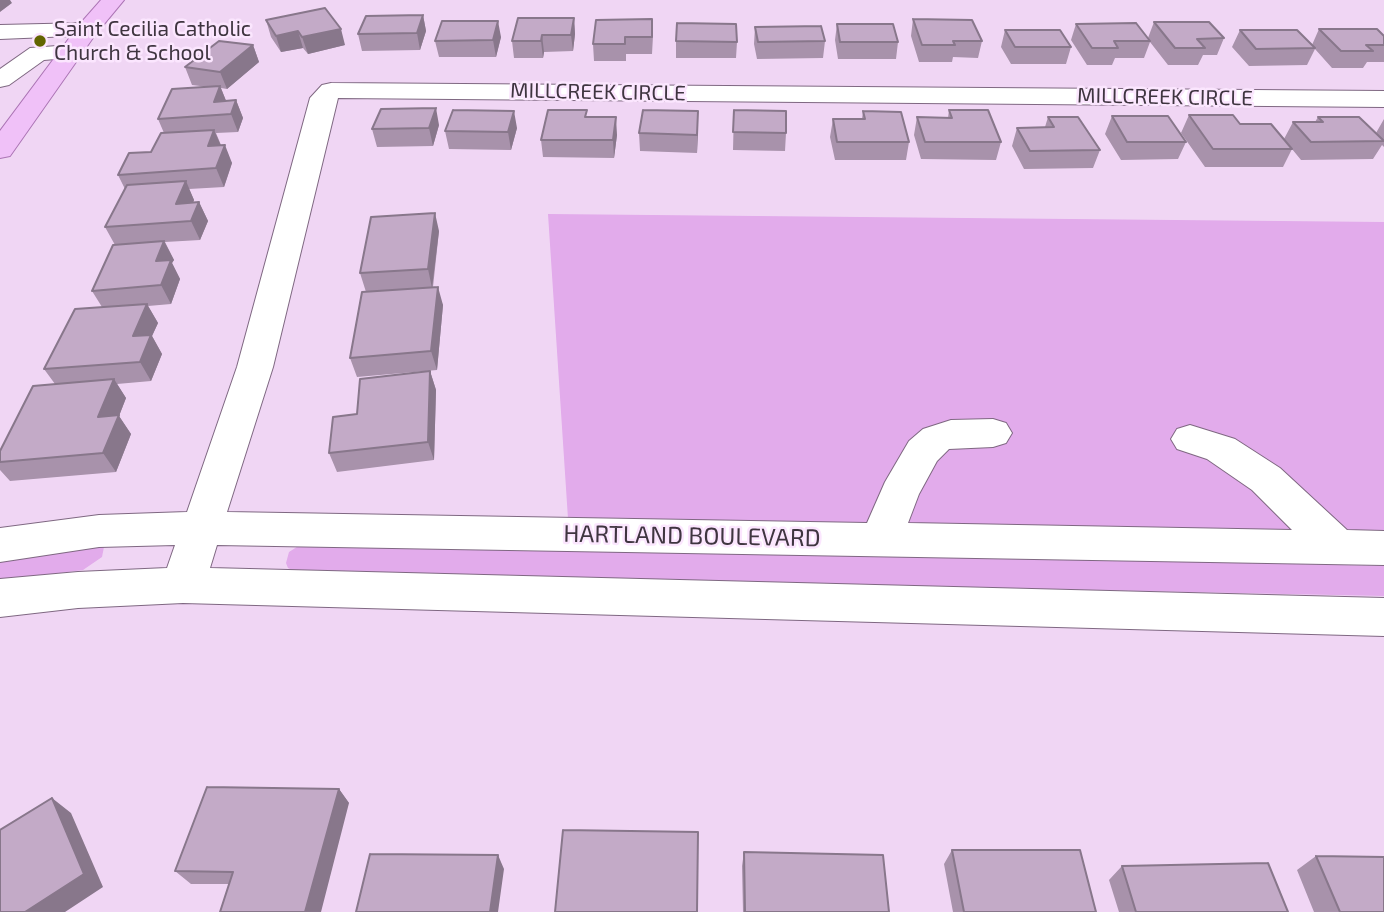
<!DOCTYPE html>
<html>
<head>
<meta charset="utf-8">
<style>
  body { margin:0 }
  canvas { display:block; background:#f0d6f4 }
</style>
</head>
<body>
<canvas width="1384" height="912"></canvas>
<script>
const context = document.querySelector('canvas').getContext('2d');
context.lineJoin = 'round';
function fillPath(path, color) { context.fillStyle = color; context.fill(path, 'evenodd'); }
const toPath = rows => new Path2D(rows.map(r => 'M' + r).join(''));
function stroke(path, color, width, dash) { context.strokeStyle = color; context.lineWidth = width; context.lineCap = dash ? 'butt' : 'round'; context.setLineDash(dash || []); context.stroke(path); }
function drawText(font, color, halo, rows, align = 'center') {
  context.font = font + ' "Exo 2",sans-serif'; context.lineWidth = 5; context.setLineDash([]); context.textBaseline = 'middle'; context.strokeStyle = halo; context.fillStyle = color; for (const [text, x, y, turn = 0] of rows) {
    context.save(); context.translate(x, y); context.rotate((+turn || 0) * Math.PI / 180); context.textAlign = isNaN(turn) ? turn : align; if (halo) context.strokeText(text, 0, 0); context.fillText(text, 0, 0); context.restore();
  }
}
fillPath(toPath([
  [548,214,1384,222,1384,548,569,534],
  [313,542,1384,566,1384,596,795,584,292,570,288,568,286,563,289,552,303,543],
  [101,544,104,547,102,557,83,570,0,581,0,555]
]), '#e2abeb');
const minor = toPath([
  [87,23,95,25,98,30,95,35,0,39,0,25,87,23],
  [71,45,79,47,83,52,79,57,44,60,9,85,0,87,0,69,30,48,71,45],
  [331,83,1384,91,1384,107,338,98,273,367,227,512,867,523,885,482,909,441,923,429,951,420,993,419,1006,423,1012,433,1006,443,993,447,949,449,937,461,919,494,908,523,1292,530,1252,490,1207,459,1177,449,1171,439,1177,429,1190,425,1235,439,1280,468,1347,530,1384,531,1384,565,217,545,210,568,1384,598,1384,636,183,603,78,608,0,617,0,579,78,572,167,568,175,545,99,547,0,562,0,528,99,515,187,512,237,367,310,98,322,85,331,83]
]);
const major = toPath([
  [101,0,124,0,95,35,10,156,0,158,0,131,79,25,101,0]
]);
stroke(minor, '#7f6882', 2);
stroke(major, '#ac75b5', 2);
fillPath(minor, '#fff');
fillPath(major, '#f0c1f8');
fillPath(toPath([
  [423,15,426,31,420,50,362,51,358,34],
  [574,18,575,34,573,51,544,52,543,58,514,58,512,41],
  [913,19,982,41,978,58,953,57,952,62,919,62,911,36],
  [266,20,345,45,308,54,303,48,281,52,271,37],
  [596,20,653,36,652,54,626,54,626,61,594,61,593,44],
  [1154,22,1224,38,1217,55,1203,55,1198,65,1168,65,1150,42,1144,58,1115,58,1112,65,1087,65,1071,40,1076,24,1148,38],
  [837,24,898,42,896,59,838,59,835,40],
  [755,27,825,41,823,58,757,59,754,44],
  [1319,29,1384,36,1384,62,1367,62,1363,68,1332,68,1315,49,1307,65,1249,66,1232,47,1240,30,1312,45],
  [1005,30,1071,47,1066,64,1011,64,1001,47],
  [501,37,496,57,439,57,435,41],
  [676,41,737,42,736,58,676,58],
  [253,45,259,62,227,89,221,88,226,101,236,100,243,118,238,132,216,133,221,145,232,163,224,187,189,189,194,200,193,203,199,202,208,221,200,240,165,242,174,260,172,263,180,279,171,304,148,306,158,323,152,336,162,354,151,381,117,384,126,398,119,416,131,434,116,472,10,481,0,470,0,451,55,384,44,369,102,307,92,291,115,245,105,227,125,189,118,175,151,152,164,133,158,119,208,87,192,85,185,67],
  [734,110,786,133,785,151,733,150],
  [949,110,1001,142,996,160,921,159,914,135,917,117,948,118],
  [863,111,909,142,906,160,835,160,830,137,833,119,862,119],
  [1189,115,1240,124,1284,139,1293,122,1315,122,1318,117,1376,133,1384,119,1384,147,1382,145,1373,159,1301,160,1292,149,1283,167,1205,167,1181,133],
  [1112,116,1186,142,1178,159,1121,160,1105,134],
  [587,117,617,135,614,158,543,157,541,140],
  [1048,117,1100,150,1093,168,1024,169,1012,146,1017,128,1045,127],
  [439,125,433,146,377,147,372,129],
  [517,128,511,150,449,149,445,131],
  [698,128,697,153,640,151,639,133],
  [439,231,433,287,443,305,437,370,357,377,350,358,366,292,360,273],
  [430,371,436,390,434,460,337,472,329,453,357,414],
  [339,789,349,803,229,884,191,884,175,871],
  [952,850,1096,912,953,912,944,864],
  [744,852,889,912,743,912,742,866],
  [1316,856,1384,912,1314,912,1297,870],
  [1122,866,1288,912,1119,912,1109,880]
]), '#a892ab');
fillPath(toPath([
  [0,0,10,0,12,3,0,12],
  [423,15,426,31,420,50,417,33],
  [574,18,575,34,573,51,571,35],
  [498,21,501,37,496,57,493,40],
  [341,29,345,45,308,54,302,37],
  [298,31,303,48,281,52,276,36],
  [542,35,544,52,543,58,541,41],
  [253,45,259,62,227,89,220,72],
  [220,86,227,103,214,102],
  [236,100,243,118,238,132,231,114],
  [436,108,439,125,433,146,429,128],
  [514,111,517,128,511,150,508,132],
  [698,111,698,128,697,153,697,135],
  [616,117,617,135,614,158,613,140],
  [214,130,222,148,208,146],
  [225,145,232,163,224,187,216,168],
  [186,181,194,200,185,222,176,204],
  [199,202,208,221,200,240,191,221],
  [435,213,439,231,432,288,428,269],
  [164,241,174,260,172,263,180,279,171,304,161,285,156,261],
  [438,287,443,305,437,370,431,351],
  [147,304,158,323,152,336,162,354,151,381,140,362,133,336],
  [430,371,436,390,434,460,428,442],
  [114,379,126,398,119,416,131,434,116,472,103,453,98,417],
  [339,789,349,803,321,912,305,912],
  [52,798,71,813,103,887,65,912,25,912],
  [498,855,504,869,498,912,490,912]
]), '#88778b');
const building = toPath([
  [325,8,341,29,302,37,298,31,276,36,266,20,325,8],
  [423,15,417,33,358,34,366,16,423,15],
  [518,18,574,18,571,35,542,35,541,41,512,41,518,18],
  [652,19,652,37,625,37,625,44,593,44,596,20,652,19],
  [913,19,972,20,982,41,953,41,955,45,922,45,913,19],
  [442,21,498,21,493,40,435,41,442,21],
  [1154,22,1209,22,1224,38,1197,39,1205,48,1175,48,1154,22],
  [677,23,736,24,737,42,676,41,677,23],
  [1136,23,1150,41,1114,41,1118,48,1092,48,1076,24,1136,23],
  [837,24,893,24,898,42,840,42,837,24],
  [821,26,825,41,758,42,755,27,821,26],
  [1319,29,1377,29,1384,36,1384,45,1366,45,1373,51,1341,51,1319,29],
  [1005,30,1060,30,1071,47,1015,47,1005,30],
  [1240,30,1297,30,1315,48,1256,49,1240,30],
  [219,41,253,45,220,72,185,67,219,41],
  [220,86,214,102,236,100,231,114,158,119,172,89,220,86],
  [436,108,429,128,372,129,381,109,436,108],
  [453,110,514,111,508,132,445,131,453,110],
  [548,110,587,110,585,117,616,117,613,140,541,140,548,110],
  [643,110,698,111,697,135,639,133,643,110],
  [734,110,786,111,786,133,733,132,734,110],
  [949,110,988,110,1001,142,925,142,917,117,952,118,949,110],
  [863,111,901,112,909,142,837,142,833,119,865,119,863,111],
  [1189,115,1233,115,1240,124,1271,124,1292,149,1213,149,1189,115],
  [1112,116,1168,116,1186,142,1127,142,1112,116],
  [1048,117,1078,117,1100,150,1030,151,1017,128,1054,127,1048,117],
  [1318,117,1359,117,1384,141,1311,142,1293,122,1323,122,1318,117],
  [214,130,208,146,225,145,216,168,118,175,129,153,151,152,161,133,214,130],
  [186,181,176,204,199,202,191,221,105,227,127,185,186,181],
  [435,213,428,269,360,273,371,217,435,213],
  [164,241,156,261,171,260,161,285,92,291,113,245,164,241],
  [438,287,431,351,350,358,362,292,438,287],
  [147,304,133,336,151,335,140,362,44,369,75,309,147,304],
  [430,371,428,442,329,453,333,417,357,414,360,379,430,371],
  [114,379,98,417,119,415,103,453,0,462,0,451,33,386,114,379],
  [207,787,339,789,305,912,220,912,233,872,175,871,207,787],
  [52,798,84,874,25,912,0,912,0,830,52,798],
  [563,830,698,832,697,912,555,912,563,830],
  [952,850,1080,850,1096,912,964,912,952,850],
  [744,852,883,855,889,912,745,912,744,852],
  [370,854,498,855,490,912,356,912,370,854],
  [1316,856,1384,857,1384,912,1340,912,1316,856],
  [1268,863,1288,912,1136,912,1122,866,1268,863]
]);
fillPath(building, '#c3aac7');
stroke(building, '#88778b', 2);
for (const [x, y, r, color] of [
  [40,41,7,"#626500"]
]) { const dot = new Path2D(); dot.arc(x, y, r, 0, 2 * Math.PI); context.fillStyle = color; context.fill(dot); stroke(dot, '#fbe6fe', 2.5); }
drawText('21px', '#3f3540', '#fbe6fe', [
  ["Saint Cecilia Catholic",54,29],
  ["Church & School",54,53]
], 'left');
drawText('21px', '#3f3540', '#fbe6fe', [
  ["MILLCREEK CIRCLE",598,92,1],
  ["MILLCREEK CIRCLE",1165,97,1]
]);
drawText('24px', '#3f3540', '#fbe6fe', [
  ["HARTLAND BOULEVARD",692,536,1]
]);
</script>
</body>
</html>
